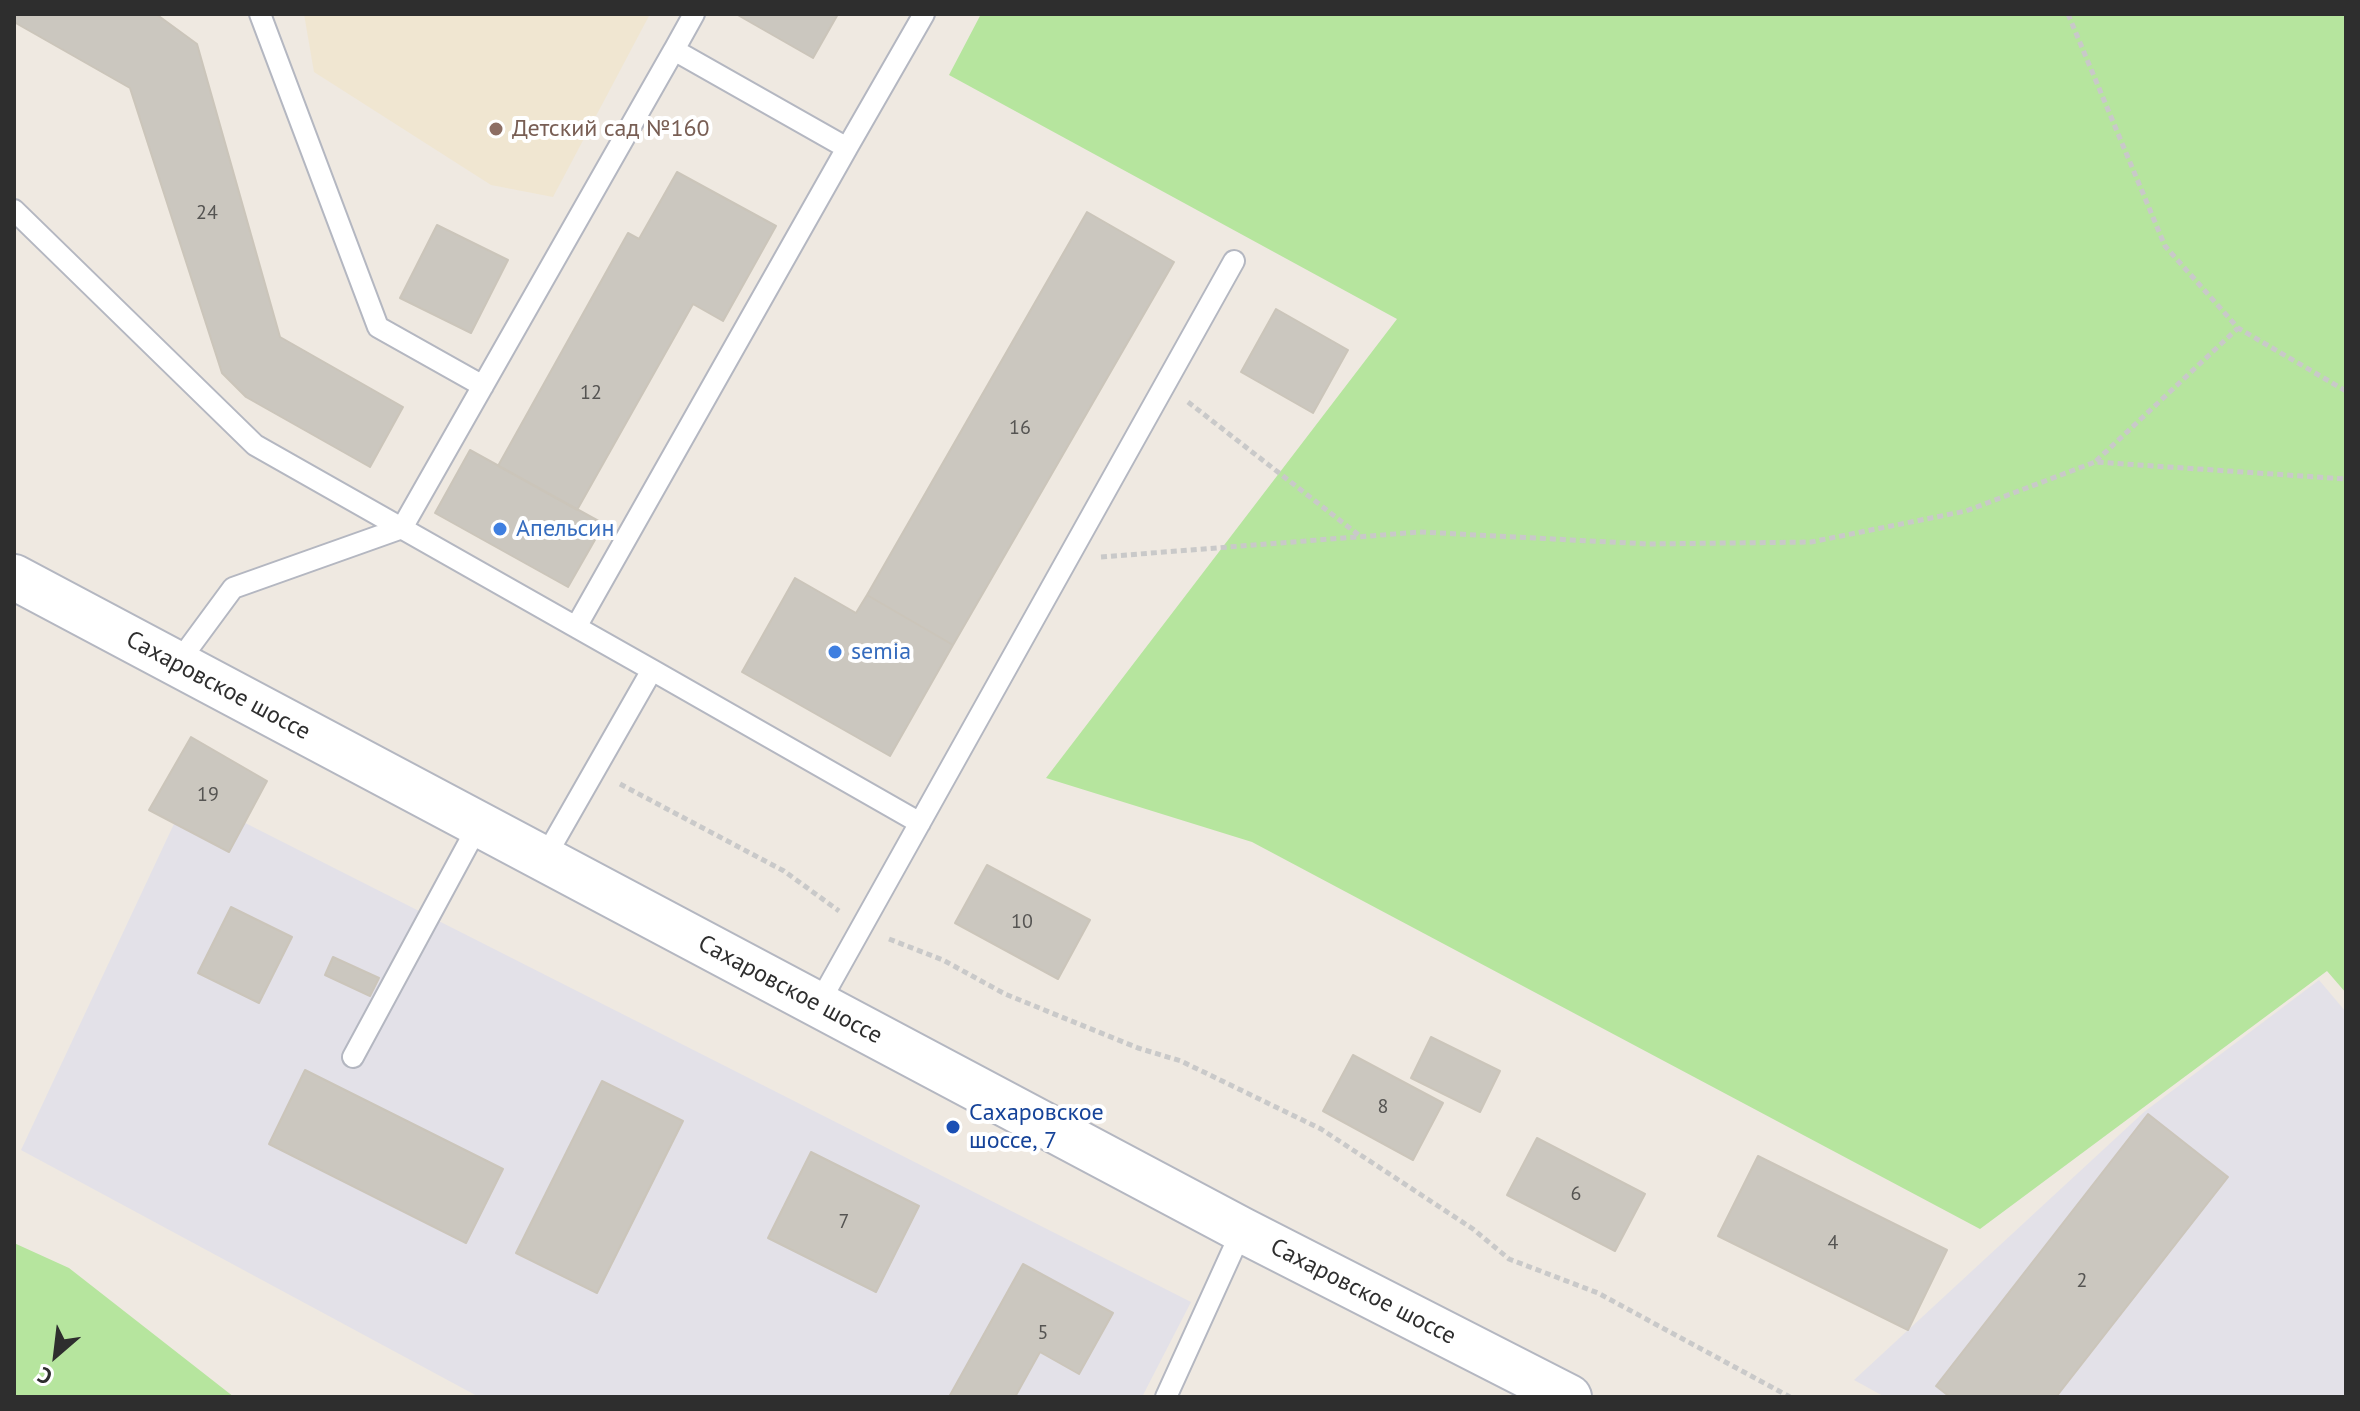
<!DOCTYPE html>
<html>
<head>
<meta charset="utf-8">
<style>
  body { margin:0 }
  #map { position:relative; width:2360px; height:1411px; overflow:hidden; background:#efe9e1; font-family:"PT Sans",sans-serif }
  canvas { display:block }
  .frame { position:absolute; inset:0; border:16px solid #2e2e2e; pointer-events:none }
  .north { position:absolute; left:16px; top:1315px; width:80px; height:80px; -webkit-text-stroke:6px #fff; paint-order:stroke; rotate:208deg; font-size:22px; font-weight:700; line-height:32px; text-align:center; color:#2e2e2e }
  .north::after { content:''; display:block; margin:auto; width:28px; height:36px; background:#2e2e2e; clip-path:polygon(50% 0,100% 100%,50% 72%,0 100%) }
</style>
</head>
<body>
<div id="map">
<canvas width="2360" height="1411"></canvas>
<div class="frame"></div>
<div class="north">С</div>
</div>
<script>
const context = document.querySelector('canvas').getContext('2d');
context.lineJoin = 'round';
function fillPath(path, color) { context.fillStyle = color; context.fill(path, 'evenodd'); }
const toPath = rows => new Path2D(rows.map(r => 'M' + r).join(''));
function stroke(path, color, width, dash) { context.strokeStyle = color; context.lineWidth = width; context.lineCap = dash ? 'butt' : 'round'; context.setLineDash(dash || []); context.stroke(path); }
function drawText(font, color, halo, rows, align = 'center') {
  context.font = font + ' "PT Sans",sans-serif'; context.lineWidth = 8; context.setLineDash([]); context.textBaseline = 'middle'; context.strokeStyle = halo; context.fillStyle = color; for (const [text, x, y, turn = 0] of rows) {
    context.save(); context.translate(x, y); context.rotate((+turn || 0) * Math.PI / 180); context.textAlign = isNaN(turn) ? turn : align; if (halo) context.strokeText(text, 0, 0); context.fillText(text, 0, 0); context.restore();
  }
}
fillPath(toPath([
  [188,794,1191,1302,1142,1397,479,1397,21,1150],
  [2319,980,2346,1012,2346,1397,1885,1397,1854,1380,2144,1112]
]), '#e3e1e8');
fillPath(toPath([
  [304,14,650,14,553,197,491,185,314,72]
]), '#f0e6d1');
fillPath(toPath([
  [981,14,2346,14,2346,993,2327,971,1980,1229,1252,842,1046,778,1397,319,949,75],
  [14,1243,69,1268,234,1397,14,1397]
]), '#b6e59e');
const building = toPath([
  [14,14,156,14,197,44,280,337,403,407,370,467,246,397,222,373,130,88,14,22,14,14],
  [736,14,838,14,813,58,736,14],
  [677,172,776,226,723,321,693,304,577,510,498,466,628,233,639,239,677,172],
  [1087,212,1174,262,953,645,867,595,1087,212],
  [437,225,508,260,471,333,400,298,437,225],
  [1276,309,1348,350,1313,413,1241,372,1276,309],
  [470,450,604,524,568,587,435,513,470,450],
  [795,578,856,613,867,595,953,645,890,756,742,672,795,578],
  [191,737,267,781,229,852,149,810,191,737],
  [987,865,1090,920,1058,979,955,923,987,865],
  [231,907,292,937,259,1003,198,973,231,907],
  [333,957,379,978,370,996,325,975,333,957],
  [1431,1037,1500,1071,1480,1112,1411,1078,1431,1037],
  [1353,1055,1443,1103,1413,1160,1323,1111,1353,1055],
  [305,1070,503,1169,466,1243,269,1144,305,1070],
  [602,1081,683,1121,597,1293,516,1253,602,1081],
  [2148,1114,2228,1177,2056,1397,1950,1397,1936,1386,2148,1114],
  [1537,1138,1645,1194,1615,1251,1507,1195,1537,1138],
  [811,1152,919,1206,876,1292,768,1238,811,1152],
  [1758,1156,1947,1250,1908,1330,1718,1236,1758,1156],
  [1023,1264,1113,1313,1079,1374,1040,1352,1015,1397,949,1397,1023,1264]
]);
fillPath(building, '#cbc7bf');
stroke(building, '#cbc5ba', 2);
const service = toPath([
  [260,14,378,327,483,386],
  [847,148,924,14],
  [14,210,255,445,576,627],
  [177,664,233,588,402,528,674,50],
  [652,670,576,627,847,148,674,50,694,14],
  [544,859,652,670,920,823],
  [818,1005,1234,261],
  [353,1057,479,824],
  [1166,1397,1242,1230]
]);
const secondary = toPath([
  [14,577,1242,1230,1569,1397]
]);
stroke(service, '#b4b7c1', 24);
stroke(secondary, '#b4b7c1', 48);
stroke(toPath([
  [2068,14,2165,246,2238,328,2346,391],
  [1188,402,1360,536],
  [2096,461,2238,328],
  [1101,557,1420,532,1648,544,1811,542,1966,511,2095,462,2346,479],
  [620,784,784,871,839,911],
  [889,939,943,960,1005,994,1138,1048,1181,1061,1321,1129,1473,1229,1509,1259,1598,1293,1790,1397]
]), '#c9c9c9', 5, [6, 4]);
stroke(service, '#fff', 20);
stroke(secondary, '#fff', 44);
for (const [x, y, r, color] of [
  [496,129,8,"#8d6e63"],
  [500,529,8,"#3f7fe0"],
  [835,652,8,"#3f7fe0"],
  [953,1127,8,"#1a4fb4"]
]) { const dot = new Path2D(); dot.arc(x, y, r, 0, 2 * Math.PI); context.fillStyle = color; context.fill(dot); stroke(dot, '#fff', 3); }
drawText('20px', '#555452', null, [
  ["24",207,213],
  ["12",591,393],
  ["16",1020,428],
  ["19",208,795],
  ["10",1022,922],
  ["8",1383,1107],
  ["6",1576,1194],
  ["7",844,1222],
  ["4",1833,1243],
  ["2",2082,1281],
  ["5",1043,1333]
]);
drawText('24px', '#785e54', '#fff', [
  ["Детский сад №160",512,129]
], 'left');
drawText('24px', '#366cbe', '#fff', [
  ["Апельсин",516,529],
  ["semia",851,652]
], 'left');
drawText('24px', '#2e2e2e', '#fff', [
  ["Сахаровское шоссе",218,686,28],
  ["Сахаровское шоссе",790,990,28],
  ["Сахаровское шоссе",1363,1292,27]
]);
drawText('24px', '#164399', '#fff', [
  ["Сахаровское",969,1113],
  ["шоссе, 7",969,1141]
], 'left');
</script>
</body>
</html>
